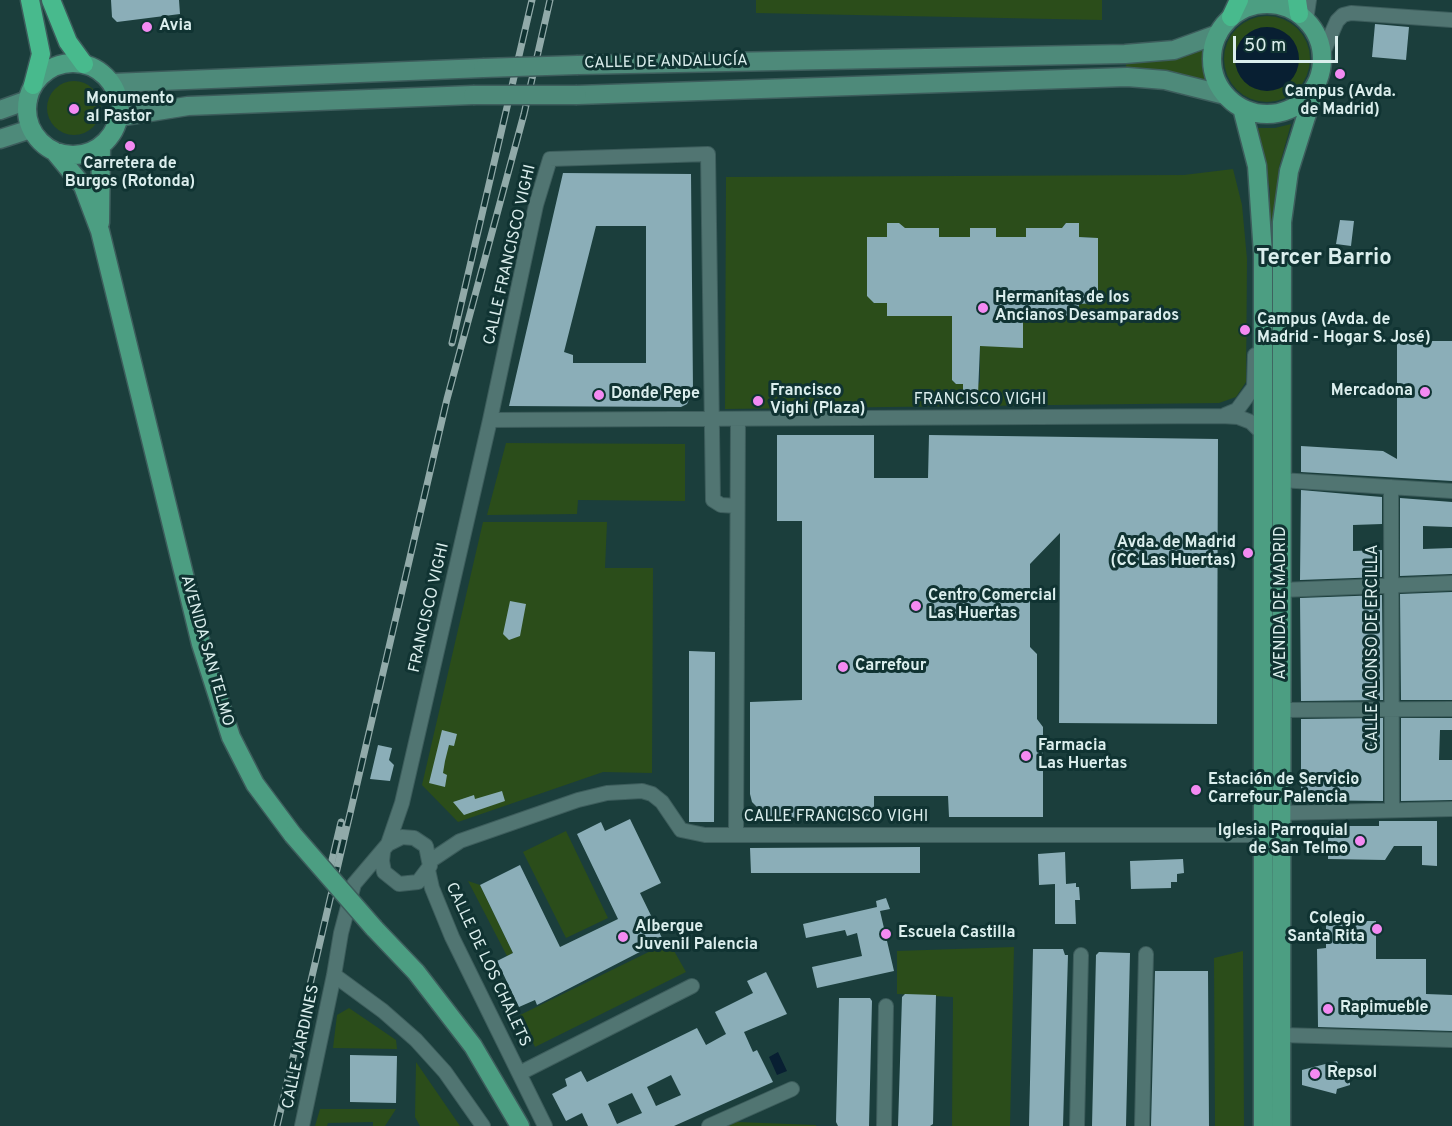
<!DOCTYPE html>
<html>
<head>
<meta charset="utf-8">
<style>
  body { margin:0 }
  #map { position:relative; width:1452px; height:1126px; overflow:hidden; background:#1b3e3c; font-family:Overpass,sans-serif }
  canvas { display:block }
  .scale { position:absolute; left:1233px; top:36px; width:105px; height:27px; box-sizing:border-box; border:3px solid #dbeeed; border-top:0; padding-left:8px; font-size:18px; line-height:21px; white-space:nowrap; color:#dbeeed; -webkit-text-stroke:4px #103332; paint-order:stroke }
</style>
</head>
<body>
<div id="map">
<canvas width="1452" height="1126"></canvas>
<div class="scale">50 m</div>
</div>
<script>
const context = document.querySelector('canvas').getContext('2d');
context.lineJoin = 'round';
function fillPath(path, color) { context.fillStyle = color; context.fill(path, 'evenodd'); }
const toPath = rows => new Path2D(rows.map(r => 'M' + r).join(''));
function stroke(path, color, width, dash) { context.strokeStyle = color; context.lineWidth = width; context.lineCap = dash ? 'butt' : 'round'; context.setLineDash(dash || []); context.stroke(path); }
function drawText(font, color, halo, rows, align = 'center') {
  context.font = font + ' Overpass,sans-serif'; context.lineWidth = 6; context.setLineDash([]); context.textBaseline = 'middle'; context.strokeStyle = halo; context.fillStyle = color; for (const [text, x, y, turn = 0] of rows) {
    context.save(); context.translate(x, y); context.rotate((+turn || 0) * Math.PI / 180); context.textAlign = isNaN(turn) ? turn : align; if (halo) context.strokeText(text, 0, 0); context.fillText(text, 0, 0); context.restore();
  }
}
fillPath(toPath([
  [756,0,1102,0,1102,20,756,13],
  '1224 59a43 43 0 1 1 86 0a43 43 0 1 1-86 0Z',
  [1218,34,1213,50,1212,66,1216,81,1225,95,1127,77,1125,54],
  '47 108a27 27 0 1 1 54 0a27 27 0 1 1-54 0Z',
  [1291,124,1279,167,1274,215,1274,247,1270,247,1270,190,1258,128,1275,128],
  [1233,169,1242,205,1247,259,1246,382,1236,397,1219,403,725,409,726,177,1184,175],
  [890,223,902,225,902,237,917,228,939,228,939,237,970,237,970,228,995,228,996,237,1026,237,1026,228,1049,228,1064,237,1064,225,1066,223,1076,223,1079,226,1079,237,1095,238,1098,240,1098,296,1093,299,1092,303,1079,304,1076,316,1006,316,1005,321,1023,321,1023,348,980,329,980,381,973,398,967,397,963,394,963,384,956,384,952,380,952,316,890,316,887,313,887,303,873,303],
  [506,443,685,444,685,501,578,500,577,514,487,515],
  [483,522,607,522,605,568,653,568,652,773,603,772,458,822,422,785],
  [566,831,608,918,566,938,523,852],
  [468,881,480,885,513,953,507,956],
  [669,942,686,972,535,1047,520,1015],
  [1014,947,1010,1126,952,1126,953,997,897,994,897,951],
  [1243,951,1244,1126,1215,1126,1214,958],
  [349,1008,396,1040,397,1049,333,1048,337,1015],
  [416,1062,460,1126,420,1126,415,1117],
  [320,1109,396,1109,385,1126,373,1126,373,1122,328,1123,327,1126,315,1126],
  [736,1122,816,1125,816,1126,726,1126]
]), '#2b4d1a');
fillPath(toPath([
  '1235 59a32 32 0 1 1 64 0a32 32 0 1 1-64 0Z',
  [778,1052,787,1071,777,1075,769,1057]
]), '#081f32');
fillPath(toPath([
  [111,0,179,0,180,14,117,22,112,17],
  [1375,24,1409,27,1406,60,1372,57],
  [563,173,691,174,693,391,687,404,681,407,509,406],
  [596,226,646,226,646,363,573,363,573,355,564,352],
  [1340,220,1354,221,1351,246,1336,244],
  [887,223,899,223,905,228,939,228,939,237,970,237,970,228,996,228,996,237,1026,237,1026,228,1062,228,1066,223,1079,223,1079,237,1098,238,1098,296,1092,303,1079,304,1078,316,1023,316,1023,348,980,346,978,394,974,398,967,397,963,394,963,384,956,384,952,380,952,316,887,316,887,303,874,303,867,296,867,237,887,237],
  [1397,341,1452,341,1452,481,1301,472,1301,446,1383,451,1397,459],
  [777,435,874,435,874,478,928,478,929,435,1218,439,1217,724,1059,723,1060,533,1030,564,1030,647,1037,654,1037,719,1043,727,1043,817,949,817,948,796,874,796,874,817,778,818,765,815,752,802,750,794,750,702,802,700,802,521,777,521],
  [1301,490,1382,497,1382,524,1353,525,1353,551,1382,550,1382,577,1300,580],
  [1400,498,1452,502,1452,527,1423,526,1423,549,1452,548,1452,574,1400,576],
  [1452,592,1452,700,1401,700,1400,594],
  [1382,595,1383,700,1301,701,1300,598],
  [510,601,526,604,520,636,509,640,503,634],
  [689,651,715,652,714,822,689,822],
  [1383,718,1383,801,1301,800,1301,719],
  [1401,718,1452,718,1452,730,1440,730,1439,760,1452,760,1452,800,1401,801],
  [442,730,457,734,454,746,449,745,445,761,443,773,447,775,445,787,429,783],
  [378,745,392,748,389,760,394,765,390,781,370,779],
  [502,791,505,801,464,815,453,802,474,795,475,799],
  [630,819,661,883,640,893,663,940,537,1005,535,1000,519,1007,497,961,513,953,480,885,520,865,560,947,618,919,577,834,601,822,605,831],
  [1379,821,1437,821,1437,866,1422,865,1422,846,1394,846,1385,860,1328,859,1328,826,1379,826],
  [920,847,920,873,751,873,750,848],
  [1065,852,1066,884,1076,883,1076,887,1079,887,1080,900,1075,900,1076,924,1055,924,1055,884,1039,885,1038,854],
  [1183,859,1184,873,1177,874,1177,882,1171,882,1171,888,1131,889,1130,861],
  [886,898,890,909,880,911,894,971,817,988,812,967,862,956,857,933,847,936,845,930,806,938,803,924,877,907,876,901],
  [1326,921,1376,921,1376,959,1426,959,1426,994,1452,995,1452,1031,1318,1027,1317,949,1326,948],
  [1033,949,1063,949,1065,955,1068,955,1063,1126,1029,1126],
  [1099,952,1130,953,1126,1126,1092,1126,1096,955],
  [1155,971,1208,971,1209,1126,1151,1126],
  [766,972,787,1014,744,1032,753,1052,757,1050,773,1082,674,1126,588,1126,582,1113,566,1121,552,1094,567,1086,565,1079,581,1071,587,1082,697,1028,706,1045,726,1034,715,1012,753,993,747,981],
  [671,1075,681,1095,656,1106,647,1087],
  [632,1093,642,1113,617,1124,608,1104],
  [905,994,936,995,933,1124,930,1126,898,1126,902,997],
  [839,998,870,998,872,1001,869,1126,838,1126,836,1122],
  [350,1055,397,1056,396,1103,350,1102],
  [1337,1061,1339,1066,1350,1070,1350,1085,1337,1089,1336,1094,1302,1085,1302,1070]
]), '#8baeb8');
const street = toPath([
  [1306,20,1309,0],
  [1322,55,1337,21,1343,15,1351,13,1452,20],
  [1225,415,1237,410,1254,387,1255,355],
  [490,420,1222,416,1238,417,1251,422,1264,435],
  [1281,480,1452,491],
  [1391,487,1392,810],
  [1282,590,1452,583],
  [1282,710,1452,709],
  [1281,813,1452,809],
  [736,834,738,419],
  [388,844,402,803,490,420,536,205,550,159,708,154,713,500,721,505,737,506],
  [430,861,460,841,578,800,607,793,642,791,652,794,662,802,681,830,705,835,1263,835],
  [428,870,432,888,452,937,545,1126],
  [334,975,383,1011,416,1040,445,1072,483,1126],
  [1281,1035,1452,1040],
  [520,1073,692,986],
  [302,1126,334,975,341,933,354,884,388,844,402,837,414,838,426,846,430,866,418,882,399,884,384,872,382,861,383,852],
  [709,1126,792,1089],
  [884,1126,886,1006],
  [1077,1126,1081,955],
  [1142,1126,1146,954]
]);
const secondary = toPath([
  [578,65,1125,54,1174,50,1218,34],
  [112,83,483,68],
  [577,95,1127,77,1165,80,1225,95],
  [0,110,28,100],
  [119,117,188,106,473,95],
  [0,139,31,129]
]);
const primary = toPath([
  '1212 59a55 55 0 1 1 110 0a55 55 0 1 1-110 0Z',
  '27 109a46 46 0 1 1 92 0a46 46 0 1 1-92 0Z',
  [1242,108,1257,166,1263,254,1263,1126],
  [54,151,83,186,100,231,201,644,231,737,255,784,293,835],
  [100,223,101,146],
  [374,928,416,972,473,1046,520,1126],
  [1281,1126,1282,222,1289,171,1316,85]
]);
const highway = toPath([
  [30,0,41,54,33,85],
  [51,0,68,42,84,64],
  [1297,0,1299,14],
  [1231,17,1239,0]
]);
stroke(street, '#3d5d5c', 16);
stroke(secondary, '#3d5d5c', 21);
stroke(primary, '#3d5d5c', 21);
stroke(highway, '#3d5d5c', 21);
stroke(street, '#517572', 14);
stroke(secondary, '#4e8a7a', 18);
stroke(primary, '#4c9e82', 18);
stroke(highway, '#48ba8d', 18);
const rail = toPath([
  [452,343,532,0],
  [327,881,341,822],
  [277,1126,447,399,524,114,550,0]
]);
stroke(rail, '#91aaa9', 7);
stroke(rail, '#103332', 4.5, [14]);
const secondaryBridge = toPath([
  [483,68,578,65],
  [473,95,577,95]
]);
const primaryBridge = toPath([
  [293,835,374,928]
]);
stroke(secondaryBridge, '#3d5d5c', 21, []);
stroke(primaryBridge, '#3d5d5c', 21, []);
stroke(secondaryBridge, '#4e8a7a', 18);
stroke(primaryBridge, '#4c9e82', 18);
for (const [x, y, r, color] of [
  [147,27,6,"#f38af2"],
  [1340,74,6,"#f38af2"],
  [74,109,6,"#f38af2"],
  [130,146,6,"#f38af2"],
  [983,308,6,"#f38af2"],
  [1245,330,6,"#f38af2"],
  [1425,392,6,"#f38af2"],
  [599,395,6,"#f38af2"],
  [758,401,6,"#f38af2"],
  [1248,553,6,"#f38af2"],
  [916,606,6,"#f38af2"],
  [843,667,6,"#f38af2"],
  [1026,756,6,"#f38af2"],
  [1196,790,6,"#f38af2"],
  [1360,841,6,"#f38af2"],
  [1377,929,6,"#f38af2"],
  [886,934,6,"#f38af2"],
  [623,937,6,"#f38af2"],
  [1328,1009,6,"#f38af2"],
  [1315,1074,6,"#f38af2"]
]) { const dot = new Path2D(); dot.arc(x, y, r, 0, 2 * Math.PI); context.fillStyle = color; context.fill(dot); stroke(dot, '#103332', 2); }
drawText('bold 16px', '#dbeeed', '#103332', [
  ["Avia",159,27],
  ["Campus (Avda.",1340,93,"center"],
  ["de Madrid)",1340,111,"center"],
  ["Monumento",86,100],
  ["al Pastor",86,118],
  ["Carretera de",130,165,"center"],
  ["Burgos (Rotonda)",130,183,"center"],
  ["Hermanitas de los",995,299],
  ["Ancianos Desamparados",995,317],
  ["Campus (Avda. de",1257,321],
  ["Madrid - Hogar S. José)",1257,339],
  ["Francisco",770,392],
  ["Vighi (Plaza)",770,410],
  ["Mercadona",1413,392,"right"],
  ["Donde Pepe",611,395],
  ["Avda. de Madrid",1236,544,"right"],
  ["(CC Las Huertas)",1236,562,"right"],
  ["Centro Comercial",928,597],
  ["Las Huertas",928,615],
  ["Carrefour",855,667],
  ["Farmacia",1038,747],
  ["Las Huertas",1038,765],
  ["Estación de Servicio",1208,781],
  ["Carrefour Palencia",1208,799],
  ["Iglesia Parroquial",1348,832,"right"],
  ["de San Telmo",1348,850,"right"],
  ["Colegio",1365,920,"right"],
  ["Santa Rita",1365,938,"right"],
  ["Albergue",635,928],
  ["Juvenil Palencia",635,946],
  ["Escuela Castilla",898,934],
  ["Rapimueble",1340,1009],
  ["Repsol",1327,1074]
], 'left');
drawText('16px', '#dbeeed', '#103332', [
  ["CALLE DE ANDALUCÍA",666,63,-1],
  ["CALLE FRANCISCO VIGHI",511,255,-77],
  ["FRANCISCO VIGHI",980,401],
  ["AVENIDA DE MADRID",1282,603,-90],
  ["FRANCISCO VIGHI",430,608,-77],
  ["CALLE ALONSO DE ERCILLA",1374,648,-90],
  ["AVENIDA SAN TELMO",206,651,74],
  ["CALLE FRANCISCO VIGHI",836,818],
  ["CALLE DE LOS CHALETS",487,965,65],
  ["CALLE JARDINES",302,1047,-78]
]);
drawText('bold 22px', '#dbeeed', '#103332', [
  ["Tercer Barrio",1324,260]
]);
</script>
</body>
</html>
